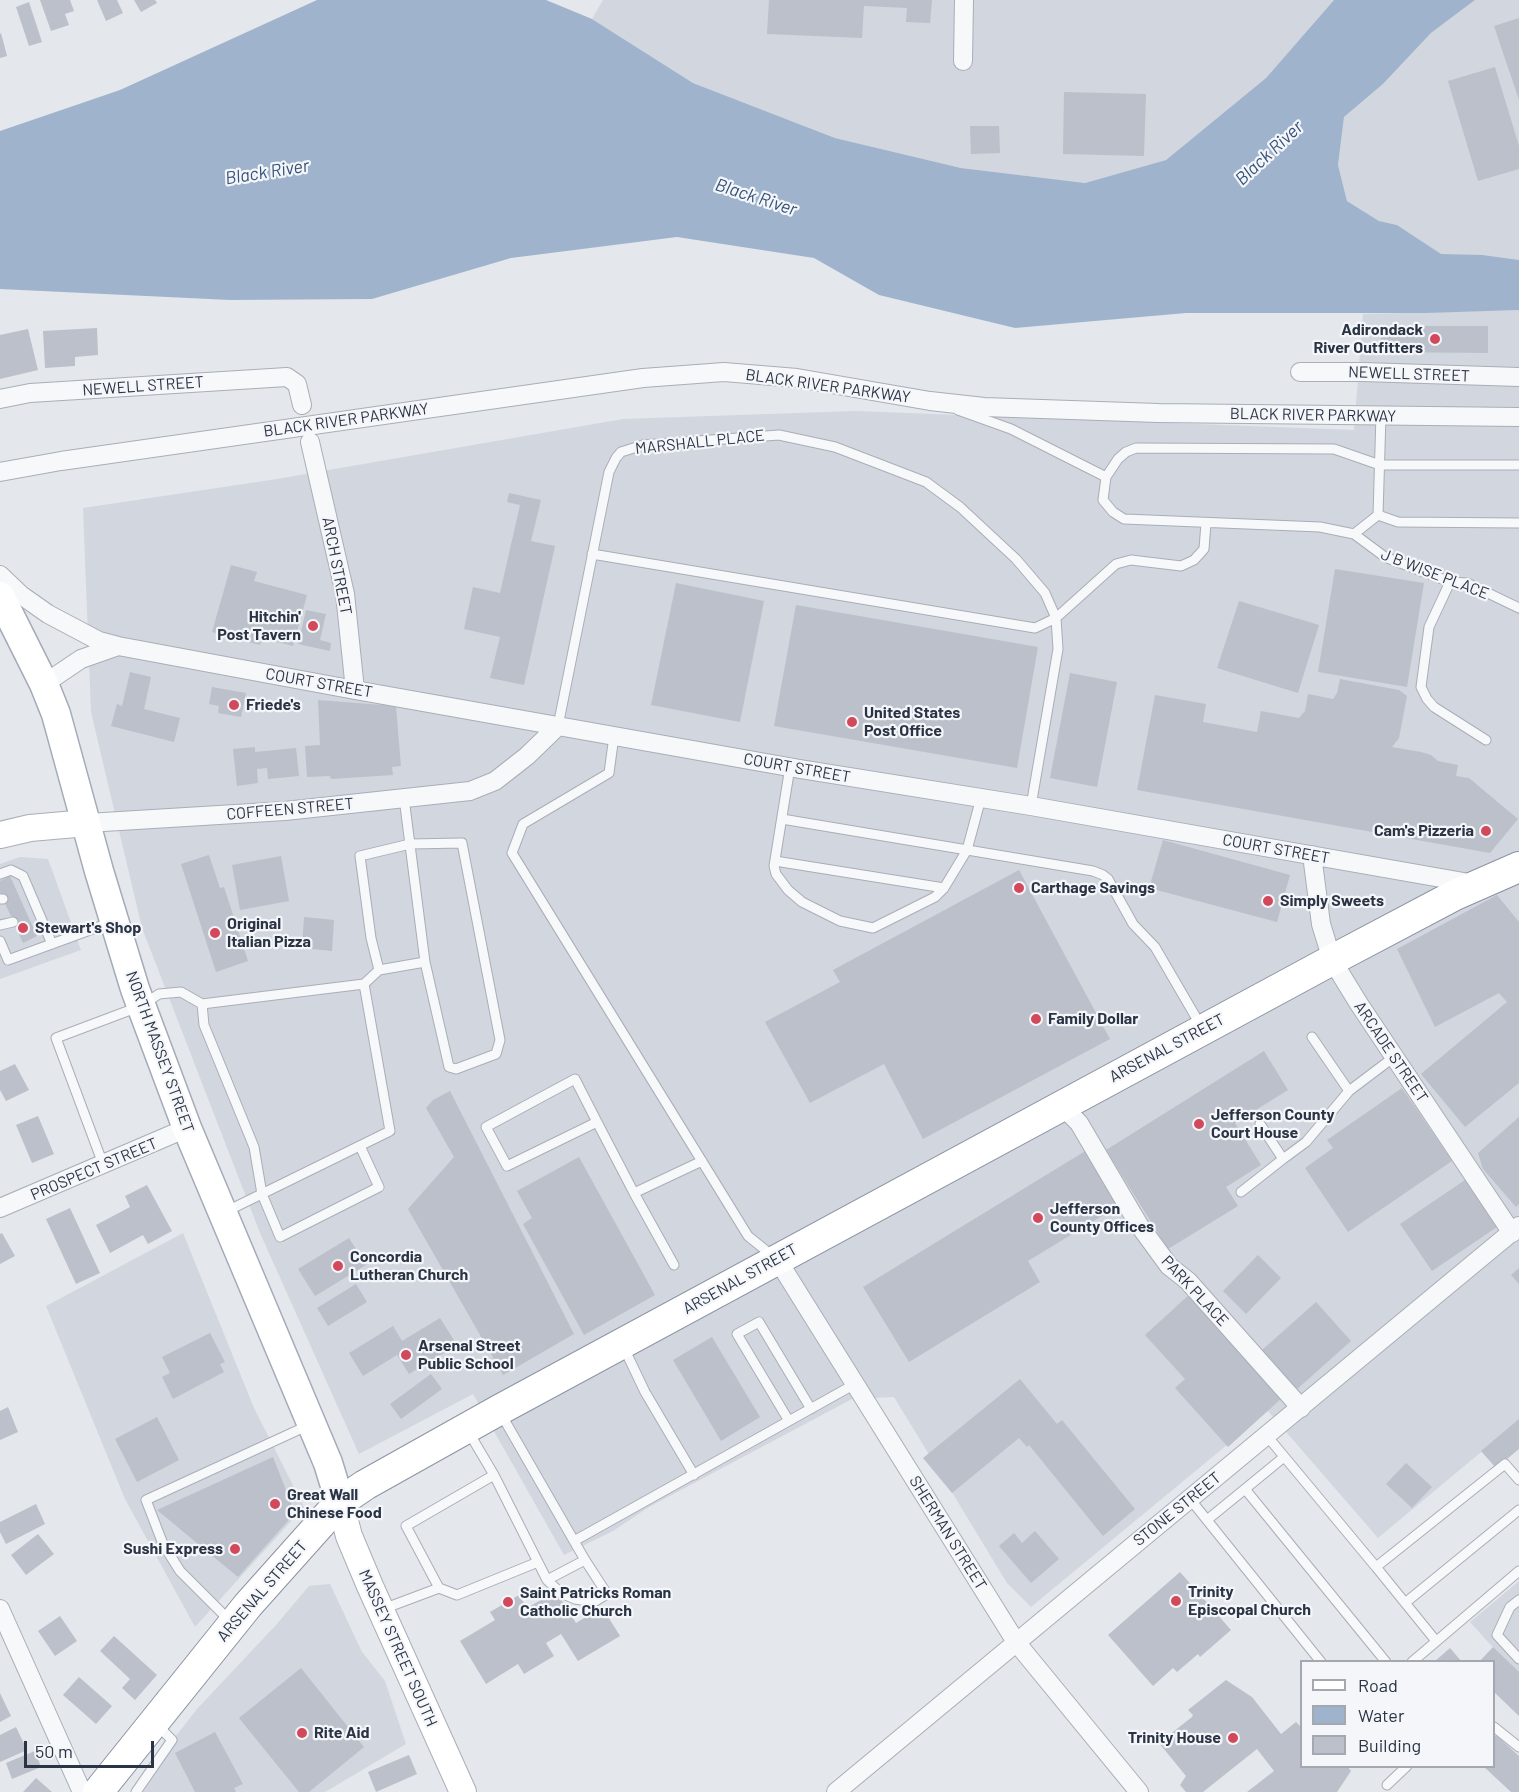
<!DOCTYPE html>
<html>
<head>
<meta charset="utf-8">
<style>
  body { margin:0 }
  #map { position:relative; width:1519px; height:1792px; overflow:hidden; background:#e4e7ec; font-family:Barlow,sans-serif }
  canvas { display:block }
  .legend { position:absolute; left:1300px; top:1660px; width:195px; height:108px; box-sizing:border-box; background:#f4f6f9; border:2px solid #a4a8b1; margin:0; padding:8px 10px; list-style:none; font-size:18px; color:#2b3445 }
  .legend li { display:flex; align-items:center; gap:12px; height:30px }
  .legend b { width:30px; border:2px solid #a4a8b1 }
  .scale { position:absolute; left:24px; top:1741px; width:130px; height:27px; box-sizing:border-box; border:3px solid #2b3445; border-top:0; padding-left:8px; font-size:18px; line-height:21px; white-space:nowrap; color:#2b3445; -webkit-text-stroke:4px #f4f6f9; paint-order:stroke }
</style>
</head>
<body>
<div id="map">
<canvas width="1519" height="1792"></canvas>
<ul class="legend">
<li><b style="height:8px;background:#fff"></b>Road</li>
<li><b style="height:16px;background:#9fb4cc"></b>Water</li>
<li><b style="height:16px;background:#bbc0ca"></b>Building</li>
</ul>
<div class="scale">50 m</div>
</div>
<script>
const context = document.querySelector('canvas').getContext('2d');
context.lineJoin = 'round';
function fillPath(path, color) { context.fillStyle = color; context.fill(path, 'evenodd'); }
const toPath = rows => new Path2D(rows.map(r => 'M' + r).join(''));
function stroke(path, color, width, dash) { context.strokeStyle = color; context.lineWidth = width; context.lineCap = dash ? 'butt' : 'round'; context.setLineDash(dash || []); context.stroke(path); }
function drawText(font, color, halo, rows, align = 'center') {
  context.font = font + ' Barlow,sans-serif'; context.lineWidth = 4.5; context.setLineDash([]); context.textBaseline = 'middle'; context.strokeStyle = halo; context.fillStyle = color; for (const [text, x, y, turn = 0] of rows) {
    context.save(); context.translate(x, y); context.rotate((+turn || 0) * Math.PI / 180); context.textAlign = isNaN(turn) ? turn : align; if (halo) context.strokeText(text, 0, 0); context.fillText(text, 0, 0); context.restore();
  }
}
fillPath(toPath([
  [603,0,1334,0,1266,78,1166,160,1085,183,961,168,835,138,693,83,592,19],
  [1475,0,1519,0,1519,260,1483,255,1441,255,1397,225,1379,221,1347,201,1338,165,1344,117,1383,84,1431,33],
  [1519,310,1519,1426,1516,1423,1378,1538,1268,1411,1031,1607,1007,1583,894,1397,852,1399,649,1507,613,1531,564,1555,473,1394,359,1454,260,1233,142,928,91,712,83,508,277,479,623,419,855,411,1354,430,1363,314],
  [20,857,48,859,81,950,0,979,0,864],
  [183,1233,254,1408,304,1507,195,1627,125,1499,46,1306],
  [1519,1581,1519,1676,1470,1622],
  [330,1584,362,1652,385,1681,406,1744,325,1792,132,1792,197,1709,276,1625,309,1586]
]), '#d2d6de');
fillPath(toPath([
  [317,0,546,0,592,19,693,83,835,138,961,168,1085,183,1166,160,1266,78,1334,0,1475,0,1431,33,1383,84,1344,117,1338,165,1347,201,1379,221,1397,225,1441,254,1483,255,1519,260,1519,310,1426,313,1186,313,1015,328,879,295,814,258,677,237,511,258,372,299,230,300,0,289,0,131,120,90]
]), '#9fb4cc');
fillPath(toPath([
  [40,0,70,0,74,11,65,14,69,25,51,31],
  [97,0,117,0,123,13,106,21],
  [134,0,155,0,157,3,141,12],
  [769,0,932,0,930,23,906,22,907,8,864,6,862,38,767,34],
  [29,2,42,42,29,46,16,7],
  [1519,18,1519,100,1494,26],
  [1,33,7,56,0,58,0,34],
  [1495,67,1519,146,1519,169,1478,181,1448,81],
  [1064,92,1146,94,1144,156,1063,154],
  [970,126,999,126,1000,153,971,154],
  [1381,326,1488,326,1488,353,1381,352],
  [97,328,98,355,75,357,75,366,45,368,43,331],
  [28,329,38,370,0,379,0,335],
  [509,493,541,500,531,541,555,546,524,685,490,678,500,637,464,629,473,587,500,593,520,505,507,502],
  [231,565,257,572,254,581,307,595,293,646,262,638,260,645,212,632],
  [1335,569,1424,583,1407,687,1318,672],
  [676,583,764,601,740,722,651,705],
  [1239,601,1319,625,1298,693,1217,668],
  [796,605,1038,647,1017,768,774,726],
  [306,610,326,614,320,640,331,643,330,651,298,644],
  [130,672,151,677,144,709,180,718,174,742,111,726,117,704,122,706],
  [1070,673,1117,682,1097,787,1050,778],
  [1340,679,1399,690,1407,696,1399,738,1392,747,1421,752,1431,755,1438,761,1458,765,1456,776,1469,778,1518,819,1490,853,1137,790,1155,695,1206,704,1203,722,1257,732,1261,711,1299,718,1305,711,1308,694,1333,699,1337,693],
  [212,687,246,693,241,717,218,713,219,706,209,704],
  [318,700,396,706,401,766,392,767,393,775,331,779,330,776,307,777,305,746,320,745],
  [255,747,255,752,296,748,299,776,268,779,267,768,257,769,258,783,237,786,233,749],
  [1163,840,1290,875,1277,922,1149,888],
  [209,855,220,888,224,887,248,961,216,972,181,864],
  [281,856,289,901,240,910,232,865],
  [1019,870,1110,1039,923,1139,884,1064,810,1103,765,1022,840,982,833,970],
  [10,876,37,936,23,943,0,892,0,881],
  [1497,895,1519,922,1519,1083,1465,1127,1421,1074,1507,1002,1499,993,1435,1027,1397,949],
  [304,917,334,920,332,951,302,948],
  [1264,1051,1288,1090,1235,1123,1261,1165,1226,1187,1238,1206,1168,1249,1106,1150],
  [15,1064,29,1090,6,1101,0,1090,0,1071],
  [1402,1088,1452,1161,1348,1232,1305,1168,1333,1148,1327,1140],
  [450,1091,574,1334,503,1375,408,1209,454,1157,426,1108,433,1100],
  [38,1116,54,1154,32,1163,16,1125],
  [1519,1117,1519,1204,1516,1207,1483,1169,1478,1153],
  [1087,1150,1120,1205,1028,1261,1040,1282,909,1362,863,1287],
  [579,1157,655,1295,584,1335,523,1224,532,1218,517,1191],
  [1465,1180,1497,1227,1432,1271,1400,1224],
  [147,1185,172,1231,148,1244,143,1235,110,1253,96,1225,130,1207,125,1196],
  [70,1208,100,1273,76,1284,46,1219],
  [2,1233,15,1256,0,1264,0,1234],
  [349,1238,366,1265,315,1296,298,1269],
  [1258,1255,1281,1278,1246,1314,1223,1291],
  [1519,1268,1519,1284,1511,1275],
  [356,1284,367,1302,328,1326,317,1308],
  [1191,1293,1284,1396,1228,1447,1175,1388,1185,1379,1145,1335],
  [1316,1302,1351,1341,1296,1390,1261,1351],
  [440,1318,457,1345,409,1374,397,1355,363,1376,349,1353,393,1326,402,1341],
  [210,1333,225,1362,220,1364,224,1372,173,1399,162,1377,170,1373,162,1357],
  [712,1337,760,1417,721,1441,673,1360],
  [431,1374,442,1389,401,1419,390,1404],
  [1020,1379,1057,1424,1062,1420,1135,1509,1103,1536,1029,1445,1027,1447,1019,1438,952,1493,923,1458],
  [8,1407,18,1432,0,1440,0,1411],
  [157,1417,179,1460,137,1482,115,1439],
  [1519,1419,1519,1449,1496,1468,1481,1451],
  [273,1457,295,1513,238,1577,157,1510],
  [1406,1463,1432,1487,1412,1508,1386,1484],
  [36,1504,45,1524,6,1544,0,1532,0,1522],
  [1035,1531,1059,1559,1031,1583,999,1546,1014,1533,1022,1543],
  [38,1534,54,1554,26,1575,11,1555],
  [1180,1572,1231,1630,1200,1657,1198,1654,1177,1672,1173,1668,1153,1686,1108,1635],
  [556,1591,576,1623,602,1607,620,1636,578,1661,561,1634,546,1643,554,1656,524,1674,518,1664,486,1684,460,1641,495,1620,490,1612,519,1595,527,1608],
  [60,1616,77,1641,55,1656,38,1631],
  [114,1636,157,1675,135,1700,122,1688,130,1679,100,1651],
  [1493,1647,1519,1672,1519,1716,1494,1692,1494,1662,1479,1662],
  [1450,1648,1462,1662,1434,1662],
  [301,1668,364,1747,309,1792,299,1792,239,1718],
  [79,1677,112,1706,96,1724,63,1695],
  [1226,1680,1252,1697,1281,1734,1296,1722,1302,1728,1302,1766,1347,1766,1351,1771,1337,1792,1247,1792,1274,1771,1257,1749,1203,1792,1186,1792,1180,1785,1186,1776,1159,1743,1192,1717,1193,1715,1188,1710],
  [0,1693,11,1716,0,1722],
  [16,1727,27,1750,0,1762,0,1735],
  [215,1732,243,1784,234,1788,236,1792,195,1792,175,1753],
  [1496,1735,1519,1756,1519,1792,1511,1792,1483,1766,1494,1766,1494,1738],
  [35,1751,41,1767,12,1779,6,1763],
  [409,1755,417,1774,376,1792,368,1772],
  [36,1778,52,1792,23,1792]
]), '#bbc0ca');
const service = toPath([
  [958,410,1011,429,1106,477],
  [1519,465,1380,465,1334,449,1136,448,1126,452,1118,459,1106,477,1103,500,1113,512,1124,519,1320,527,1354,534,1385,557,1450,582,1467,583,1519,608],
  [1378,515,1398,522,1519,523],
  [1354,534,1378,515,1381,415],
  [592,554,1035,628,1056,618,1116,564,1131,560,1181,566,1194,560,1204,549,1206,523],
  [1450,582,1429,627,1421,687,1427,699,1434,707,1486,740],
  [558,726,609,472,616,458,621,452,643,445,779,435,835,447,926,482,960,507,1016,559,1045,593,1056,618,1058,649,1031,806],
  [614,736,609,773,523,824,512,853,748,1236,774,1257],
  [790,767,774,866,776,874,788,890,802,902,840,921,873,928,935,897,944,888,967,850,981,798],
  [782,819,1093,871,1103,875,1108,879,1133,924,1155,947,1201,1026],
  [775,861,944,888],
  [0,874,11,870,23,876,52,944],
  [0,899,3,899],
  [0,925,13,922],
  [0,941,8,960,112,922],
  [379,970,371,938,360,856,410,844,462,843,500,1040,496,1054,456,1069,449,1067,425,962],
  [364,984,379,970,425,962,404,798],
  [202,1004,204,1025,254,1147,262,1194,280,1237,379,1187,360,1146],
  [1312,1037,1349,1091,1394,1057],
  [597,1122,507,1166,486,1127,575,1079,597,1122,634,1193,702,1161],
  [1260,1124,1283,1159,1306,1142,1349,1091],
  [103,1164,56,1038,141,1006,159,994,181,992,202,1004,364,984,390,1131,225,1212],
  [1241,1192,1283,1159],
  [634,1193,674,1265],
  [624,1348,645,1392,694,1475],
  [501,1414,574,1541,855,1384],
  [789,1421,737,1334,759,1322,811,1409],
  [468,1431,494,1475],
  [1267,1436,1376,1567,1505,1464,1519,1480],
  [1284,1457,1245,1489,1386,1662],
  [1190,1499,1321,1662],
  [1207,1520,1245,1489],
  [1376,1567,1436,1641],
  [547,1580,561,1593,575,1599,594,1602,607,1594,585,1560],
  [439,1588,457,1595,538,1562],
  [1519,1600,1510,1607,1497,1635,1519,1659],
  [1405,1603,1519,1510],
  [383,1609,439,1588,406,1526,494,1475,547,1580,585,1560,574,1541],
  [229,1620,180,1571,163,1544,146,1500,309,1425],
  [1412,1662,1519,1571],
  [1494,1727,1519,1747],
  [1387,1785,1407,1766],
  [136,1792,172,1740,157,1725]
]);
const minor = toPath([
  [963,61,964,0],
  [1300,372,1363,372,1519,377],
  [0,399,30,393,287,377,297,384,302,405],
  [310,442,345,594,355,690],
  [0,472,61,461,643,378,724,372,797,378,930,401,984,407,1158,413,1519,417],
  [0,575,21,595,48,614,99,641,118,646,355,690,800,769,1031,806,1475,884],
  [44,684,81,659,118,646],
  [87,823,285,811,470,791,495,781,527,756,558,726],
  [1312,855,1321,924,1332,960,1359,1004,1512,1233],
  [1061,1105,1079,1123,1139,1225,1169,1266,1188,1281,1301,1408],
  [0,1208,187,1128],
  [777,1259,1016,1642,1139,1792],
  [0,1609,82,1792],
  [836,1792,1519,1226]
]);
const secondary = toPath([
  [0,835,30,828,87,823],
  [340,1502,349,1536,370,1586,463,1792]
]);
const primary = toPath([
  [0,596,44,684,56,714,99,871,135,989,187,1128,328,1463,340,1502]
]);
const trunk = toPath([
  [98,1792,248,1605,340,1502,365,1485,499,1410,1332,960,1455,895,1519,867]
]);
stroke(service, '#a9aeb7', 11);
stroke(minor, '#a9aeb7', 20);
stroke(secondary, '#a9aeb7', 28);
stroke(primary, '#a3abb8', 31);
stroke(trunk, '#8b94a3', 32);
stroke(service, '#f7f8fa', 9);
stroke(minor, '#f7f8fa', 18);
stroke(secondary, '#fff', 26);
stroke(primary, '#fff', 28);
stroke(trunk, '#fff', 30);
for (const [x, y, r, color] of [
  [1435,339,6,"#d1495b"],
  [313,626,6,"#d1495b"],
  [234,705,6,"#d1495b"],
  [852,722,6,"#d1495b"],
  [1486,831,6,"#d1495b"],
  [1019,888,6,"#d1495b"],
  [1268,901,6,"#d1495b"],
  [23,928,6,"#d1495b"],
  [215,933,6,"#d1495b"],
  [1036,1019,6,"#d1495b"],
  [1199,1124,6,"#d1495b"],
  [1038,1218,6,"#d1495b"],
  [338,1266,6,"#d1495b"],
  [406,1355,6,"#d1495b"],
  [275,1504,6,"#d1495b"],
  [235,1549,6,"#d1495b"],
  [1176,1601,6,"#d1495b"],
  [508,1602,6,"#d1495b"],
  [302,1733,6,"#d1495b"],
  [1233,1738,6,"#d1495b"]
]) { const dot = new Path2D(); dot.arc(x, y, r, 0, 2 * Math.PI); context.fillStyle = color; context.fill(dot); stroke(dot, '#f4f6f9', 2); }
drawText('bold 16px', '#2b3445', '#f4f6f9', [
  ["Adirondack",1423,330,"right"],
  ["River Outfitters",1423,348,"right"],
  ["Hitchin'",301,617,"right"],
  ["Post Tavern",301,635,"right"],
  ["Friede's",246,705],
  ["United States",864,713],
  ["Post Office",864,731],
  ["Cam's Pizzeria",1474,831,"right"],
  ["Carthage Savings",1031,888],
  ["Simply Sweets",1280,901],
  ["Original",227,924],
  ["Italian Pizza",227,942],
  ["Stewart's Shop",35,928],
  ["Family Dollar",1048,1019],
  ["Jefferson County",1211,1115],
  ["Court House",1211,1133],
  ["Jefferson",1050,1209],
  ["County Offices",1050,1227],
  ["Concordia",350,1257],
  ["Lutheran Church",350,1275],
  ["Arsenal Street",418,1346],
  ["Public School",418,1364],
  ["Great Wall",287,1495],
  ["Chinese Food",287,1513],
  ["Sushi Express",223,1549,"right"],
  ["Trinity",1188,1592],
  ["Episcopal Church",1188,1610],
  ["Saint Patricks Roman",520,1593],
  ["Catholic Church",520,1611],
  ["Rite Aid",314,1733],
  ["Trinity House",1221,1738,"right"]
], 'left');
drawText('16px', '#2b3445', '#f4f6f9', [
  ["NEWELL STREET",1409,374,2],
  ["NEWELL STREET",143,386,-4],
  ["BLACK RIVER PARKWAY",828,386,8],
  ["BLACK RIVER PARKWAY",1313,415,1],
  ["BLACK RIVER PARKWAY",346,420,-8],
  ["MARSHALL PLACE",700,442,-6],
  ["ARCH STREET",337,566,79],
  ["J B WISE PLACE",1435,574,21],
  ["COURT STREET",319,683,10],
  ["COURT STREET",797,768,10],
  ["COFFEEN STREET",290,809,-5],
  ["COURT STREET",1276,849,10],
  ["ARSENAL STREET",1167,1048,-28],
  ["NORTH MASSEY STREET",160,1052,70],
  ["ARCADE STREET",1391,1052,56],
  ["PROSPECT STREET",94,1169,-23],
  ["ARSENAL STREET",740,1279,-29],
  ["PARK PLACE",1195,1291,47],
  ["STONE STREET",1177,1509,-39],
  ["SHERMAN STREET",948,1533,58],
  ["ARSENAL STREET",262,1591,-49],
  ["MASSEY STREET SOUTH",398,1648,66]
]);
drawText('italic 18px', '#34527a', '#f4f6f9', [
  ["Black River",1269,153,-43],
  ["Black River",267,172,-9],
  ["Black River",756,197,18]
]);
</script>
</body>
</html>
